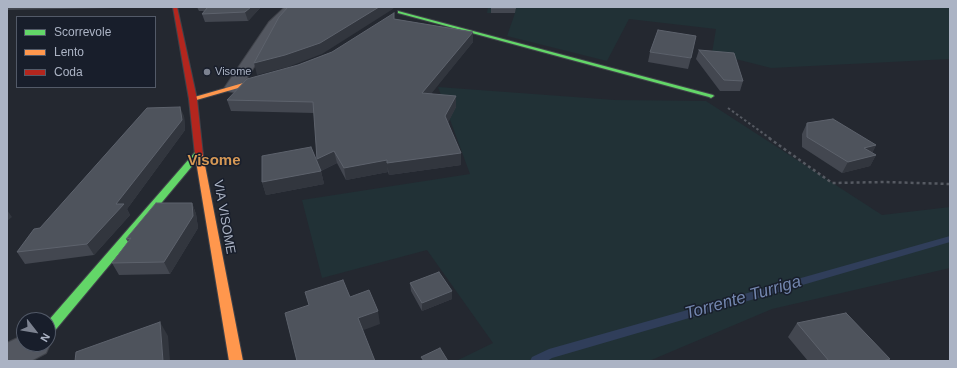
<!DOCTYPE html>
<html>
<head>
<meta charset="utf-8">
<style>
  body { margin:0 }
  #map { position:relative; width:957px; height:368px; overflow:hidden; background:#242830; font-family:Helvetica,sans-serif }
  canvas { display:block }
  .frame { position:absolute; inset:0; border:8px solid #abb3c4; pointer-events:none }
  .legend { position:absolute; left:16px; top:16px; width:140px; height:72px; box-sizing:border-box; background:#181e2b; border:1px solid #535a68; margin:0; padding:5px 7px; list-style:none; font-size:12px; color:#abb3c4 }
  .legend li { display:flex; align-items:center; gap:8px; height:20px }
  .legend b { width:20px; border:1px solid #535a68 }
  .north { position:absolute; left:16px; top:312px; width:40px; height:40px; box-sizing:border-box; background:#181e2b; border:1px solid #535a68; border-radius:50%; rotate:121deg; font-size:11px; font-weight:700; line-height:16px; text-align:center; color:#abb3c4 }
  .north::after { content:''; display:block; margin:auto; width:14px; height:18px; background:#7c8290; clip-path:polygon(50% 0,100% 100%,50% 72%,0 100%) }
</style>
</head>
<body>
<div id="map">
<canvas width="957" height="368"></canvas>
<div class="frame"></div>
<ul class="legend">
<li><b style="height:5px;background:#63d668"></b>Scorrevole</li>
<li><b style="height:5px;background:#ff974d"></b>Lento</li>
<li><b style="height:5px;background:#b3261e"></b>Coda</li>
</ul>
<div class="north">N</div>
</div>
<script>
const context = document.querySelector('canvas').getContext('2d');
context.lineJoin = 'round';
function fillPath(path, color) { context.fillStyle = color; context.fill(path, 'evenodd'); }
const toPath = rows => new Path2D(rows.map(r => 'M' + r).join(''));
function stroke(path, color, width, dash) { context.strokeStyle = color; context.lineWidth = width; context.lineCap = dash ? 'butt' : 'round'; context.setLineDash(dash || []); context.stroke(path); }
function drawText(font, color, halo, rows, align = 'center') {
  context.font = font + ' Helvetica,sans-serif'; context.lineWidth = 3; context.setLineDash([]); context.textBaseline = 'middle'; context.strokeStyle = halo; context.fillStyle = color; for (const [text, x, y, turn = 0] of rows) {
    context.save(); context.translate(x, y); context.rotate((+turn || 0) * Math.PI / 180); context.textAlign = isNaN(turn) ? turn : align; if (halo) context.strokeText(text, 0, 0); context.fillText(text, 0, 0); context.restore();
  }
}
fillPath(toPath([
  [488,7,950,7,950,59,771,68,712,53,716,29,629,19,607,61,507,36,515,13,487,13],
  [438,87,615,100,706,101,882,215,950,207,950,268,772,309,649,361,456,361,493,343,427,250,322,278,302,200,470,174]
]), '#213136');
fillPath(toPath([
  [950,236,950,242,552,358,547,361,530,361,532,357,549,349,950,236]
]), '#303e5a');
const street = toPath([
  [285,7,298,7,279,27,239,91,233,92,227,91,225,87,269,22,285,7],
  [24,335,24,344,48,344,48,339,50,344,46,353,31,361,7,361,7,343,24,335]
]);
const fast = toPath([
  [398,11,713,95,714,96,711,98,709,97,398,13,398,11],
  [196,151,199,151,203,153,52,334,48,335,48,321,196,151]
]);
const slow = toPath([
  [271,75,273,76,273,78,193,101,189,99,191,98,271,75],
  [199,152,203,155,243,361,229,361,195,155,199,152]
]);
const jam = toPath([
  [173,7,177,7,197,99,203,155,199,158,195,155,189,99,173,7]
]);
stroke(street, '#40434a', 2);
stroke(fast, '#40434a', 2);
stroke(slow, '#40434a', 2);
stroke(jam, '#40434a', 2);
stroke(toPath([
  [728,108,771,139]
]), '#565a62', 2, [2.5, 2.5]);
stroke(toPath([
  [769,138,832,183,885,182,950,184]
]), '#565a62', 2.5, [3, 3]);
fillPath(street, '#535760');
fillPath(fast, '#63d668');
fillPath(slow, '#ff974d');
fillPath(jam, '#b3261e');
fillPath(toPath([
  [7,7,113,7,113,8,7,10],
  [197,7,261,7,248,21,205,22,202,14,204,11,199,11],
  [491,7,516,7,515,13,491,13],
  [395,19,473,32,473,42,431,93,456,107,448,122,461,165,389,175,388,172,346,180,337,163,321,171,324,184,266,195,262,182,317,161,314,113,231,111,227,100,298,65,332,52],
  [699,50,743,81,740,91,720,91,696,59],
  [650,52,691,58,688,69,648,62],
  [184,116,185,130,127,209,130,215,94,255,25,264,17,252,40,228],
  [807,123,876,145,872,153,876,155,870,166,842,173,802,147,802,134],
  [192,203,196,214,198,228,170,274,119,275,112,263,128,242,126,239],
  [410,283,452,299,422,311,411,291],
  [797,323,890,359,889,361,808,361,788,337]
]), '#434750');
fillPath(toPath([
  [251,7,261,7,248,21,245,12],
  [379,7,394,7,393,9,322,54,288,67,257,75,254,63],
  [473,32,473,42,423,104,422,93],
  [456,96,456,107,446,127,445,116],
  [180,107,184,116,185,130,127,209,130,215,94,255,87,244],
  [876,145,871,155,864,148],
  [334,151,337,163,319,172,317,159],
  [461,153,461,165,389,175,387,163],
  [876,155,870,166,842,173,848,162],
  [387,160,388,172,346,180,344,168],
  [321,171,324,184,266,195,262,182],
  [192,203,196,214,198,228,170,274,164,262],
  [7,210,12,217,7,221],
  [452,291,452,299,422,311,422,303],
  [378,311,380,324,361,331,358,318],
  [160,322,168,336,170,361,163,361]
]), '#32363e');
const building = toPath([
  [208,7,251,7,245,12,202,14,208,7],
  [288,7,379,7,320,43,285,55,254,63,279,17,288,7],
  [491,7,516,7,516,8,491,8,491,7],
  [394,13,394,19,473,32,422,93,456,96,445,116,461,153,387,163,387,160,344,168,334,151,317,159,313,102,227,100,247,79,298,65,332,52,394,13],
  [658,30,696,36,691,58,650,52,658,30],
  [699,50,734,53,743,81,724,80,699,50],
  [180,107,182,120,116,204,124,204,87,244,17,252,34,229,40,228,147,108,180,107],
  [833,119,876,145,864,148,876,155,848,162,807,137,807,123,833,119],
  [311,147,321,171,262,182,262,156,311,147],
  [156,203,192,203,193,216,164,262,112,263,131,238,126,239,156,203],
  [439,272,452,291,422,303,410,283,439,272],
  [343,280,350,297,369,290,378,311,358,318,375,361,297,361,285,313,309,305,305,292,343,280],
  [846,313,890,359,883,361,829,361,797,323,846,313],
  [160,322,163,361,75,361,76,352,160,322],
  [440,348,448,361,424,361,421,357,440,348]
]);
fillPath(building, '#4e535c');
stroke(building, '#5d626c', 1);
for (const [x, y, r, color] of [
  [207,72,4,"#7c8290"]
]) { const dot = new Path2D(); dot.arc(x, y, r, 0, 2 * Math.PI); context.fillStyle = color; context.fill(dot); stroke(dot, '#181e2b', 1.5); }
drawText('11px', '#abb3c4', '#181e2b', [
  ["Visome",215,72]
], 'left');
drawText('13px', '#abb3c4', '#181e2b', [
  ["VIA VISOME",224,217,80]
]);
drawText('bold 15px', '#d59855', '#181e2b', [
  ["Visome",214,161]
]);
drawText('italic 17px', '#7386ae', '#181e2b', [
  ["Torrente Turriga",743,298,-16]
]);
</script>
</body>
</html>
